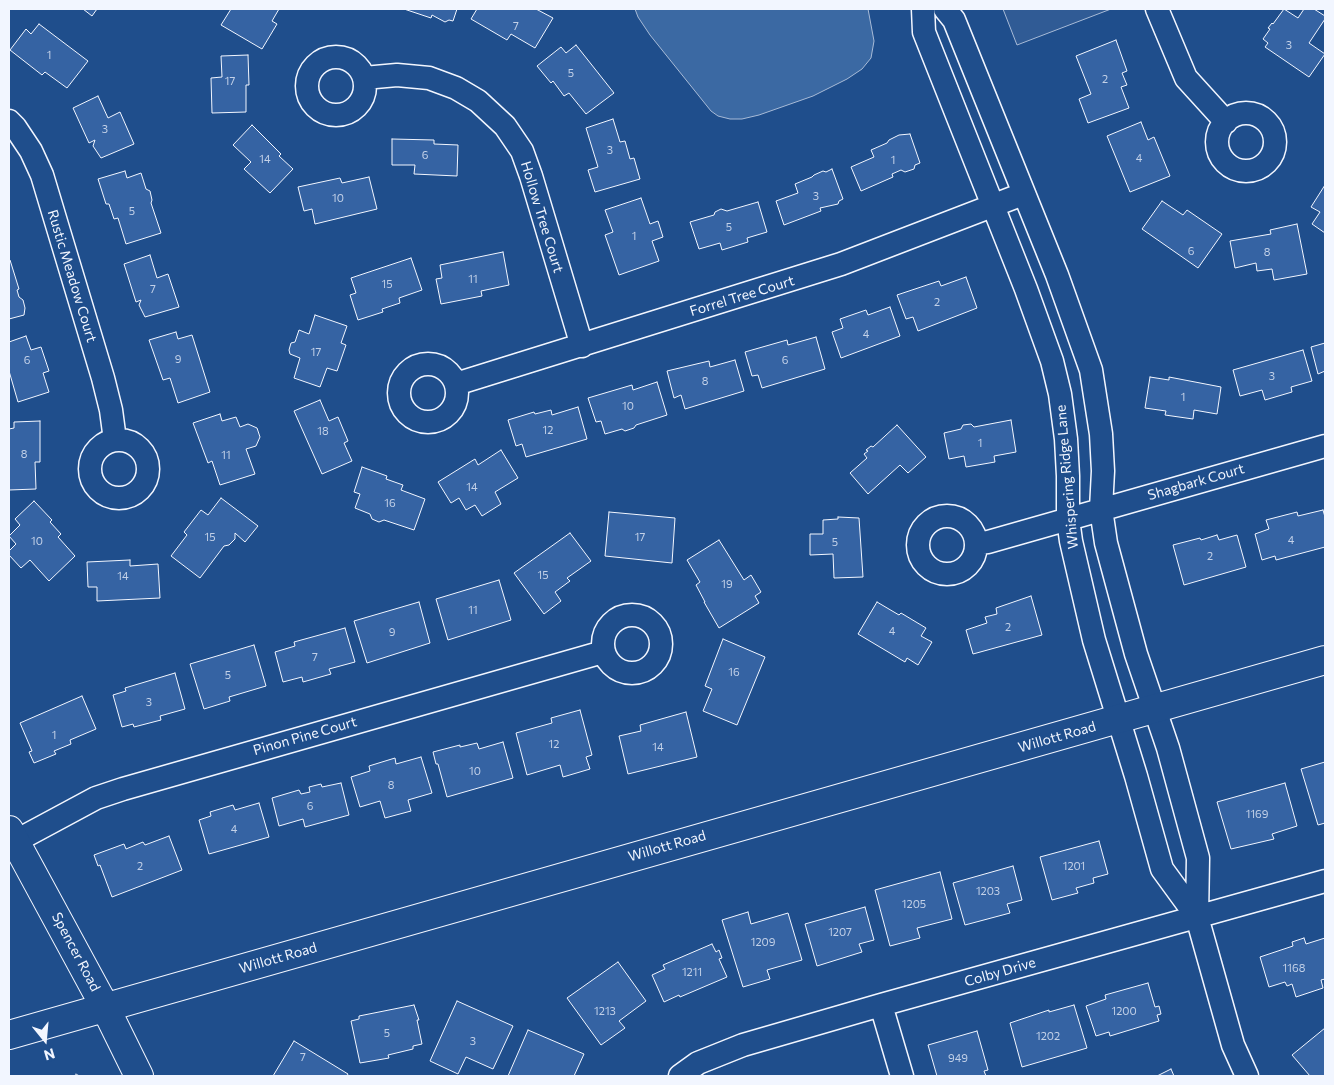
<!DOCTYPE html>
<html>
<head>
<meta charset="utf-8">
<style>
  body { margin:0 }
  #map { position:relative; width:1334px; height:1085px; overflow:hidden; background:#1f4e8c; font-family:Commissioner,sans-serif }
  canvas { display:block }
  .frame { position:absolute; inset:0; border:10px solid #f2f6ff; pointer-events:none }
  .north { position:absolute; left:20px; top:1015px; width:50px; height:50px; -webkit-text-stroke:4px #1f4e8c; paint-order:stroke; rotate:163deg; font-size:14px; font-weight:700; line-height:20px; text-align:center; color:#f2f6ff }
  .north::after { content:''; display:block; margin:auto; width:18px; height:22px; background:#f2f6ff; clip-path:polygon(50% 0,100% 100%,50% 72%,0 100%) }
</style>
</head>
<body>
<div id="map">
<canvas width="1334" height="1085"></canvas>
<div class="frame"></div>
<div class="north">N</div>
</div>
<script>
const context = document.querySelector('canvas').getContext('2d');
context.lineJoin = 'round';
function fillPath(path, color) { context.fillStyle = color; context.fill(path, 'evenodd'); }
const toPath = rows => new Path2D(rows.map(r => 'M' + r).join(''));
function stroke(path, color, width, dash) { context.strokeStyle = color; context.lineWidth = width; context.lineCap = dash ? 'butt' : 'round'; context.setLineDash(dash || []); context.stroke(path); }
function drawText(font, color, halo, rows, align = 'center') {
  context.font = font + ' Commissioner,sans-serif'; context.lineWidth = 4; context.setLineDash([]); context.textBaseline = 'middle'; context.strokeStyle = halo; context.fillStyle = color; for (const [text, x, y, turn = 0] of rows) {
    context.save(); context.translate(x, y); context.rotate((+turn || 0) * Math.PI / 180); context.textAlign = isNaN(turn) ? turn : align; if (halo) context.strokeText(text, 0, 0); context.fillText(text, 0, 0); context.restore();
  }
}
const parking = toPath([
  [1003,9,1111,9,1017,45,1003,9]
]);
fillPath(parking, '#305b95');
stroke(parking, '#a8bbd7', 1);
const water = toPath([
  [635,9,868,9,874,41,871,58,862,69,847,79,813,96,759,115,742,119,730,119,718,116,711,111,650,35,638,17,635,9]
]);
fillPath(water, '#3b69a3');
stroke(water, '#a8bbd7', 1);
const building = toPath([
  [83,9,97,9,92,16,83,9],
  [231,9,279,9,272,21,277,24,262,49,221,25,231,9],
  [404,9,457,9,453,21,449,20,445,22,432,15,431,18,404,9],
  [477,9,536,9,553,18,535,48,511,34,507,40,471,19,477,9],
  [1284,9,1298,18,1304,9,1314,9,1325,16,1325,19,1309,43,1325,54,1309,77,1265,47,1268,43,1263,39,1270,29,1268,28,1272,23,1273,24,1284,9],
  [39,24,88,61,67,88,45,72,42,75,10,50,26,29,31,34,39,24],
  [1116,40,1127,71,1122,73,1127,85,1121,87,1129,108,1088,123,1079,99,1091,94,1076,56,1116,40],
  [576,45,614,93,586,114,569,93,564,96,553,81,551,83,537,66,561,47,566,53,576,45],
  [248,55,249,85,246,85,246,112,212,113,211,78,222,77,221,56,248,55],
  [98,96,108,118,120,112,134,144,101,158,93,146,95,140,89,143,73,108,98,96],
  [613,119,620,142,625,141,630,159,634,158,640,179,595,192,588,170,598,167,586,128,613,119],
  [1141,122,1148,140,1154,137,1170,176,1130,192,1107,136,1141,122],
  [252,125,281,154,279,156,293,169,270,193,244,169,251,162,233,145,252,125],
  [910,134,920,163,915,165,914,169,905,172,901,170,892,174,893,177,861,191,851,167,874,157,871,150,887,143,889,140,899,135,910,134],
  [392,139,434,140,434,144,458,145,457,176,414,174,415,165,392,165,392,139],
  [832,169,843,199,839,201,838,204,820,208,821,211,784,225,776,201,798,193,795,184,812,177,814,175,823,171,826,172,832,169],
  [125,171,127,178,141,173,146,189,150,191,152,200,151,203,161,233,126,244,118,218,114,219,109,204,106,204,98,179,125,171],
  [369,177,377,209,315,224,312,209,304,211,298,187,340,178,342,183,369,177],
  [1325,185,1325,233,1312,224,1320,212,1311,207,1325,185],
  [641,198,650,224,658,221,663,237,652,241,659,261,619,275,605,235,613,232,605,210,641,198],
  [1162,201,1183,215,1187,210,1222,234,1198,268,1142,229,1162,201],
  [758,202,767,232,747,238,748,242,722,250,720,243,699,249,690,222,714,215,715,212,721,209,727,211,758,202],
  [1297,224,1307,274,1274,280,1272,269,1257,271,1256,263,1235,268,1230,241,1271,234,1270,230,1297,224],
  [503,252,509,285,481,291,482,296,441,304,436,279,442,278,440,265,503,252],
  [150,255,157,278,168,274,179,307,145,317,139,305,141,300,136,302,124,264,150,255],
  [411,258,422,290,399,298,400,303,382,309,383,312,358,320,350,295,356,293,351,278,411,258],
  [9,260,10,260,19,289,17,290,19,297,23,300,25,308,24,315,9,319,9,260],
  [966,277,977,308,918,331,913,317,906,319,897,295,939,281,941,286,966,277],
  [890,307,900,336,841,358,832,332,843,328,840,319,866,310,868,315,890,307],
  [315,315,347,326,341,343,346,345,337,371,327,368,320,387,294,378,300,358,290,354,289,350,291,343,295,342,299,330,309,334,315,315],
  [176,332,178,339,192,335,210,392,178,403,170,378,163,380,149,340,176,332],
  [26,336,31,350,41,347,49,371,43,373,49,392,18,402,9,371,9,342,26,336],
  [816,337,825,369,762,388,758,375,752,376,745,352,787,340,788,345,816,337],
  [1325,343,1325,371,1318,374,1311,347,1325,343],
  [1303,350,1312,381,1291,387,1292,392,1265,400,1262,390,1240,396,1233,370,1303,350],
  [735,360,744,391,685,409,681,395,674,398,667,371,709,361,710,367,735,360],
  [1150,377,1169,380,1169,377,1221,387,1217,414,1194,410,1193,419,1165,415,1166,411,1145,408,1150,377],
  [657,382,667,415,636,425,634,428,625,431,622,429,605,434,601,421,596,422,588,398,632,385,633,390,657,382],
  [320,400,329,421,338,417,348,441,344,443,352,461,322,474,294,411,320,400],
  [578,407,587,439,526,457,522,444,516,446,508,420,534,412,535,414,551,410,552,415,578,407],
  [220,414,222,421,236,417,240,427,248,424,257,428,260,437,256,446,246,449,255,474,220,485,212,461,208,463,193,423,220,414],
  [1011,420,1016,452,994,456,995,462,966,467,964,456,949,459,944,433,961,429,963,425,971,424,974,427,1011,420],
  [40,421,40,462,35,462,36,489,9,490,9,429,14,428,14,422,40,421],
  [897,425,926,457,908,473,900,465,868,494,850,473,867,458,864,454,868,451,866,450,871,446,873,447,897,425],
  [501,450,518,478,495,492,501,504,482,516,475,505,466,510,459,498,451,503,438,482,475,459,478,465,501,450],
  [362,467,387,476,386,479,403,485,401,490,425,499,414,530,384,520,379,522,372,519,370,514,355,508,360,494,354,492,362,467],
  [221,498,258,526,245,542,235,533,235,539,229,545,224,546,200,578,171,556,187,535,184,532,201,510,208,515,221,498],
  [34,501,52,520,50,522,61,534,58,537,75,556,49,581,30,560,21,568,9,555,9,551,16,544,9,536,20,525,15,519,34,501],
  [1323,510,1325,517,1325,547,1276,560,1275,556,1262,560,1255,534,1269,529,1266,520,1297,512,1298,516,1323,510],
  [609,512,675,518,672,563,605,556,609,512],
  [838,517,859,518,863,577,834,578,833,554,810,555,810,534,823,534,823,520,838,519,838,517],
  [570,533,591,561,567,578,570,581,555,592,561,601,544,614,514,573,570,533],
  [1217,535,1219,540,1237,535,1246,567,1184,585,1173,545,1200,538,1201,540,1217,535],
  [719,540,744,580,751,575,761,592,755,596,759,603,719,628,704,602,705,602,696,585,700,582,687,560,719,540],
  [130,560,130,566,158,564,160,598,97,601,97,587,88,587,87,562,130,560],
  [499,580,511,620,448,640,436,599,499,580],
  [1031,596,1042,635,973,654,966,630,987,623,985,617,997,614,996,608,1031,596],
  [419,602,430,643,367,663,354,621,419,602],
  [877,602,899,615,901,613,926,628,921,636,932,642,918,665,907,658,905,662,858,634,877,602],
  [345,628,355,662,329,669,331,674,303,682,302,677,283,682,275,652,295,646,294,642,345,628],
  [723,639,765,657,737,725,703,711,712,689,705,686,723,639],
  [254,645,266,686,229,697,230,701,204,709,190,664,254,645],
  [175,673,185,709,160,716,161,720,134,727,133,724,122,727,113,695,126,691,125,688,175,673],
  [82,696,96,729,70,740,71,744,54,751,56,754,34,763,29,752,32,751,20,723,82,696],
  [580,710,592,755,586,757,590,769,563,777,560,765,527,775,516,733,552,723,551,718,580,710],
  [686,712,697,757,628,774,619,736,641,731,640,725,686,712],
  [503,742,513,778,447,797,438,764,436,764,433,752,460,745,460,747,477,743,479,749,503,742],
  [421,757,432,793,408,800,411,811,385,818,380,801,360,807,351,777,370,771,369,766,395,758,396,764,421,757],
  [1325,762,1325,823,1318,825,1301,769,1325,762],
  [341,783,349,815,305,827,303,819,279,826,272,798,299,790,301,794,310,792,309,787,321,784,322,787,341,783],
  [1285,783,1297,826,1272,834,1274,839,1231,849,1217,802,1285,783],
  [259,803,269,837,209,854,199,820,211,816,210,812,233,805,235,810,259,803],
  [169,836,182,870,112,897,100,865,98,866,94,855,124,844,126,849,143,842,145,845,169,836],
  [1099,841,1108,874,1093,878,1094,883,1076,888,1078,893,1052,900,1040,857,1099,841],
  [1013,866,1022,900,1007,904,1010,913,965,925,953,883,1013,866],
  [940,872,952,919,917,928,920,938,890,946,875,890,940,872],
  [865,907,874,940,859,944,862,952,817,966,805,924,865,907],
  [748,912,751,924,788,913,802,960,767,970,770,979,743,987,722,920,748,912],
  [1304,938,1306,944,1325,938,1325,979,1321,980,1323,988,1296,997,1292,984,1287,986,1285,982,1269,987,1260,957,1293,946,1292,942,1304,938],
  [712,944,716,952,719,950,722,958,719,959,727,977,680,997,679,995,664,1002,652,975,665,969,663,965,712,944],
  [618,962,646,1001,619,1021,625,1028,601,1045,567,998,618,962],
  [1148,983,1155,1007,1159,1006,1161,1014,1157,1015,1159,1021,1110,1036,1109,1032,1096,1036,1086,1006,1106,999,1105,995,1148,983],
  [457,1001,513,1026,493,1069,466,1057,458,1074,430,1061,457,1001],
  [414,1005,419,1020,417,1020,422,1044,413,1046,413,1049,388,1055,389,1058,360,1063,351,1021,359,1019,359,1016,414,1005],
  [1074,1005,1087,1048,1022,1067,1010,1023,1049,1010,1049,1012,1074,1005],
  [1325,1028,1325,1076,1310,1076,1292,1055,1325,1028],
  [528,1030,584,1054,574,1076,508,1076,528,1030],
  [977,1031,988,1070,984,1071,986,1076,937,1076,928,1045,977,1031],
  [294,1041,348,1074,347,1076,273,1076,294,1041],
  [1171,1069,1174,1076,1157,1076,1171,1069]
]);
fillPath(building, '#3563a3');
stroke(building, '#f2f6ff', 1);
const street = toPath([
  [923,9,924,32,1026,289,1052,361,1060,394,1066,439,1068,476,1068,519,1071,541,1094,640,1136,776,1162,869,1197,917],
  [945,9,954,20,1057,275,1091,370,1101,434,1103,471,1101,509,1106,543,1136,654,1168,748,1198,858,1197,917,1233,1045,1247,1076],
  [1157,9,1186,78,1226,122],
  '307 86a29 29 0 1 1 58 0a29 29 0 1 1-58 0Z',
  [364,78,397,75,429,78,456,88,478,101,505,126,522,151,531,176,582,346],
  '1217 142a29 29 0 1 1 58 0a29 29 0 1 1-58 0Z',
  [9,121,15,127,31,151,42,175,103,378,111,410,115,440],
  '399 393a29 29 0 1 1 58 0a29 29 0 1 1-58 0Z',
  [456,384,841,264,1023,194],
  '90 469a29 29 0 1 1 58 0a29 29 0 1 1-58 0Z',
  '918 545a29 29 0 1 1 58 0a29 29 0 1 1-58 0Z',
  [977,543,988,542,1325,446],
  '603 644a29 29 0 1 1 58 0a29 29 0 1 1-58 0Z',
  [16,841,96,798,123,789,603,652],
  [881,1005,902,1076],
  [680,1076,698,1063,743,1045,881,1005,1325,881]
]);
const secondary = toPath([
  [9,830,105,1007,139,1076],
  [9,1035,1325,660]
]);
stroke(street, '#f2f6ff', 25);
stroke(secondary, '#f2f6ff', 30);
stroke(toPath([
  [76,1076,77,1074]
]), '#b3c4dc', 3, [4, 2.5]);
stroke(street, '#1f4e8c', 22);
stroke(secondary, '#1f4e8c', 28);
drawText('11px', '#c3d1e8', null, [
  ["7",516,26],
  ["3",1289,45],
  ["1",49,55],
  ["5",571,73],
  ["2",1105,79],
  ["17",230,81],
  ["3",105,129],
  ["3",610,150],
  ["6",425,155],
  ["4",1139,158],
  ["14",265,159],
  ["1",893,160],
  ["3",816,196],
  ["10",338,198],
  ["5",132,211],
  ["5",729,227],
  ["1",634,236],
  ["6",1191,251],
  ["8",1267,252],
  ["11",473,279],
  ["15",387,284],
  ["7",153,289],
  ["2",937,302],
  ["4",866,334],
  ["17",316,352],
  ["9",178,359],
  ["6",27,360],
  ["6",785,360],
  ["3",1272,376],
  ["8",705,381],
  ["1",1183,397],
  ["10",628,406],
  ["12",548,430],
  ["18",323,431],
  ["1",980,443],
  ["8",24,454],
  ["11",226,455],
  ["14",472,487],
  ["16",390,503],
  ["15",210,537],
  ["17",640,537],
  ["4",1291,540],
  ["10",37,541],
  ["5",835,542],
  ["2",1210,556],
  ["15",543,575],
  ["14",123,576],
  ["19",727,584],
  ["11",473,610],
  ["2",1008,627],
  ["4",892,631],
  ["9",392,632],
  ["7",315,657],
  ["16",734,672],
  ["5",228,675],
  ["3",149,702],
  ["1",54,735],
  ["12",554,744],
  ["14",658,747],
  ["10",475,771],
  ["8",391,785],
  ["6",310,806],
  ["1169",1257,814],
  ["4",234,829],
  ["2",140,866],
  ["1201",1074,866],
  ["1203",988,891],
  ["1205",914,904],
  ["1207",840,932],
  ["1209",763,942],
  ["1168",1294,968],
  ["1211",692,972],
  ["1213",605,1011],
  ["1200",1124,1011],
  ["5",387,1033],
  ["1202",1048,1036],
  ["3",473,1041],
  ["7",303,1057],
  ["949",958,1058]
]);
drawText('14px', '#f2f6ff', '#1f4e8c', [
  ["Hollow Tree Court",542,217,73],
  ["Rustic Meadow Court",72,276,73],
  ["Forrel Tree Court",742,296,-17],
  ["Whispering Ridge Lane",1067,477,-95],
  ["Shagbark Court",1196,482,-16],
  ["Pinon Pine Court",305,736,-16],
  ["Willott Road",1057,737,-16],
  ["Willott Road",667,846,-16],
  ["Spencer Road",76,952,62],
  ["Willott Road",278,958,-16],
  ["Colby Drive",1000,972,-16]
]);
</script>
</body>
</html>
